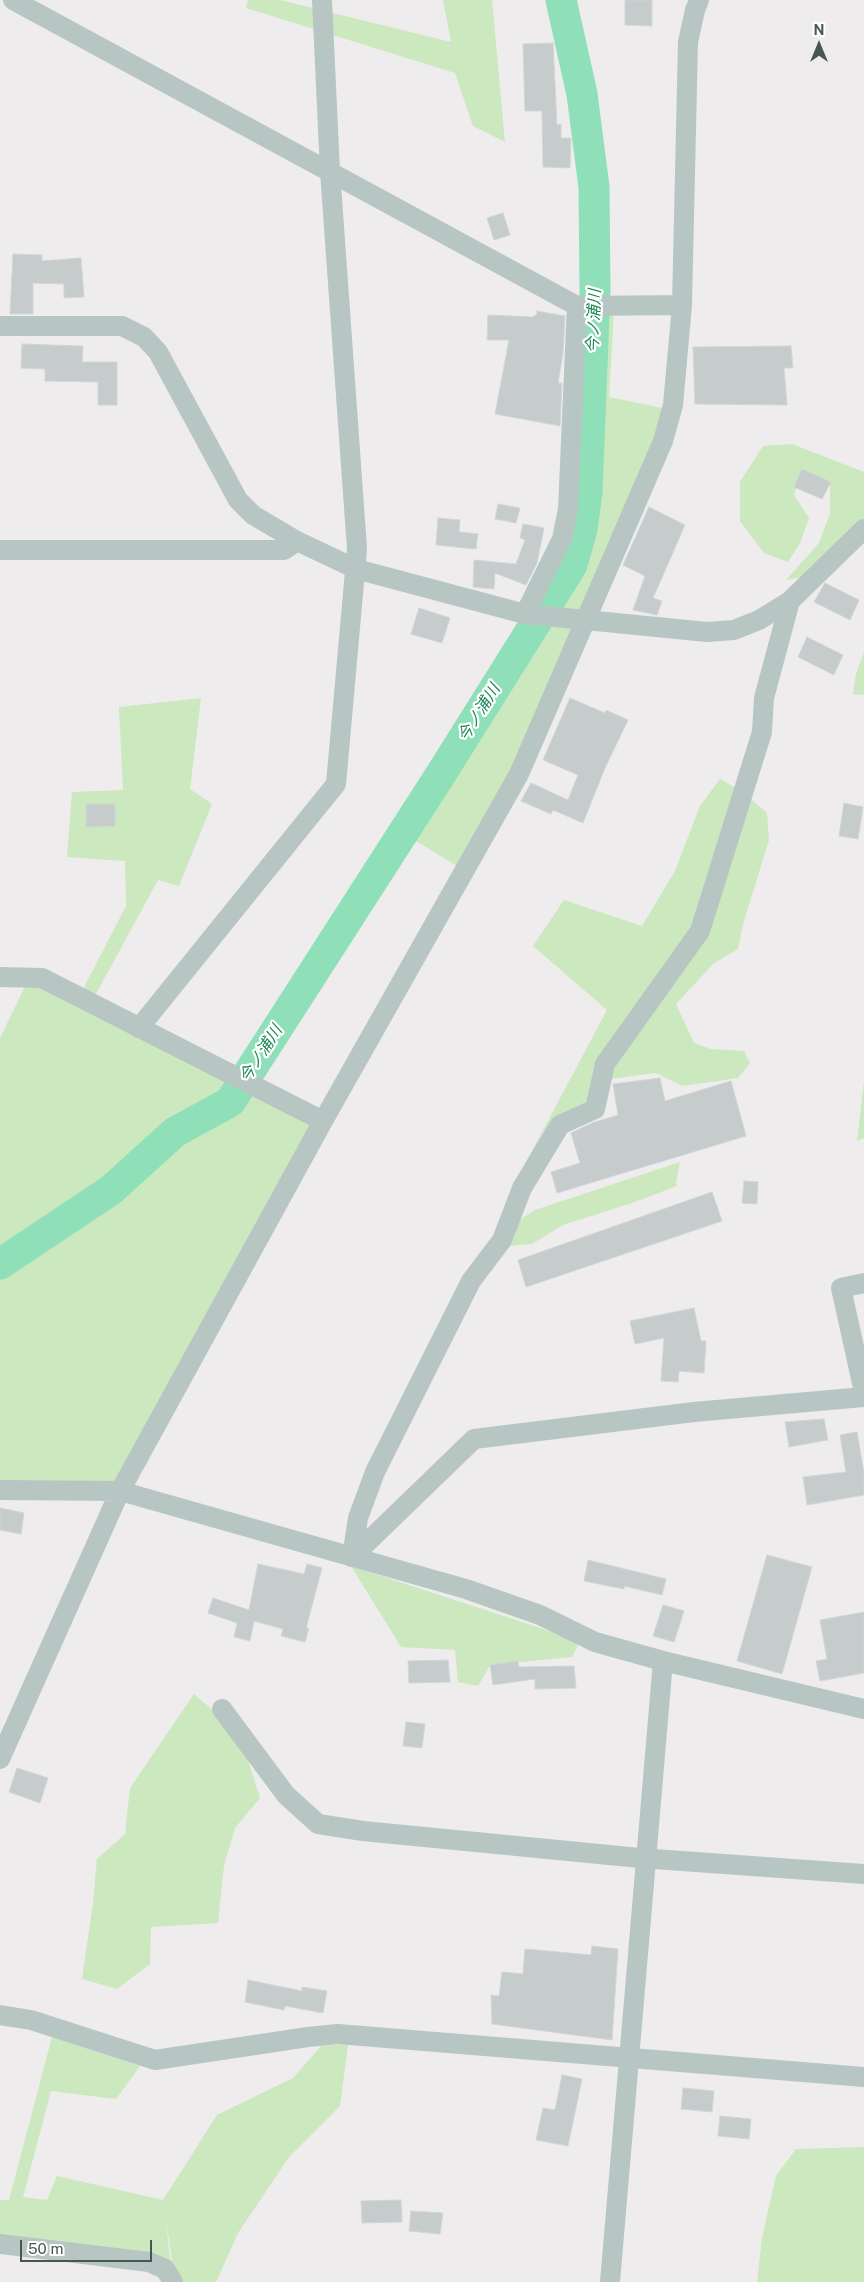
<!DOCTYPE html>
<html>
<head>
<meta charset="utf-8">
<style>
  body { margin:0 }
  #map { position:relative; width:864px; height:2282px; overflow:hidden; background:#eeeced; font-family:"Public Sans",sans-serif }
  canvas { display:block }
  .north { position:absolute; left:794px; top:20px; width:50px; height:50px; -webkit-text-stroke:4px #fff; paint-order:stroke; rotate:0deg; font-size:14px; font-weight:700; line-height:20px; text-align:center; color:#465653 }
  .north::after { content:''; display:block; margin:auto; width:18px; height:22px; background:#465653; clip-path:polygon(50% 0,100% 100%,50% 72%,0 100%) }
  .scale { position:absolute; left:20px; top:2240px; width:132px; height:22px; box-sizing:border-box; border:2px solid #465653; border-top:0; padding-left:6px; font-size:15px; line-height:18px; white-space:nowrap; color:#465653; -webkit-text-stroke:4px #fff; paint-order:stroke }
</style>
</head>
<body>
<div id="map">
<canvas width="864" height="2282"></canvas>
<div class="north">N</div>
<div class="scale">50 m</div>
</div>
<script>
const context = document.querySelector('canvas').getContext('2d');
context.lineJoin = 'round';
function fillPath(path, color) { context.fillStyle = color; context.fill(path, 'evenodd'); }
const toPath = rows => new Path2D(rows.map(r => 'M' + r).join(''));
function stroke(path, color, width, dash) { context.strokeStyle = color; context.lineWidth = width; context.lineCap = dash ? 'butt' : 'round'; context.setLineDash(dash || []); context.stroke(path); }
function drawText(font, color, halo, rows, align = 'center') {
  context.font = font + ' "Public Sans","Noto Sans JP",sans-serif'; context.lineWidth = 4.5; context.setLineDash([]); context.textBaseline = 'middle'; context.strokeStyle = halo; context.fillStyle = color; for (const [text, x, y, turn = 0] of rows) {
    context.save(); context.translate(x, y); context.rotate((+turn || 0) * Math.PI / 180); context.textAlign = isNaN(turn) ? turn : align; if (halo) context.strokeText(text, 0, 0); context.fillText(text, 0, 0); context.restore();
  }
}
fillPath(toPath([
  [248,0,280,0,451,42,443,0,492,0,505,142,473,126,455,73,246,8],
  [577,306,614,311,609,397,672,410,465,871,395,828,463,723,563,537],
  [792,444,864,472,864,527,805,577,786,580,819,543,830,513,830,482,802,469,794,495,809,518,800,543,788,562,764,553,740,521,740,482,763,446],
  [864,652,864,695,853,694,856,674],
  [201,698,190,789,212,804,179,886,158,880,91,1003,79,997,126,906,125,861,67,857,72,792,123,790,119,707],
  [720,779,743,792,767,813,769,840,743,924,738,949,713,964,676,1004,694,1043,711,1049,744,1051,750,1063,738,1078,682,1086,656,1073,602,1080,585,1107,518,1177,607,1010,533,946,564,900,642,926,675,871,700,806],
  [29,978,323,1121,120,1491,0,1490,0,1038],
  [864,1081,864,1138,857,1141],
  [680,1162,676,1182,677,1186,632,1203,563,1225,532,1244,497,1247,507,1228,535,1210],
  [351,1566,580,1641,572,1657,490,1665,478,1686,458,1682,455,1650,401,1647],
  [194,1694,239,1732,260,1798,235,1828,224,1865,218,1923,151,1927,150,1964,117,1989,82,1979,93,1903,97,1859,125,1834,130,1788],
  [52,2037,140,2066,116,2099,51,2091,23,2197,47,2200,57,2176,163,2200,217,2115,293,2078,321,2046,348,2044,340,2106,289,2157,238,2233,216,2282,175,2282,166,2219,172,2281,165,2269,0,2242,0,2200,9,2200],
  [864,2147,864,2282,757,2282,762,2238,776,2176,796,2149]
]), '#cbe8be');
stroke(toPath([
  [0,1264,111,1190,175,1132,230,1102,439,777,572,565,582,529,587,492,595,291,594,187,582,94,561,0]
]), '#8fe0b9', 31);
const building = toPath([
  [625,0,652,0,652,26,625,25,625,0],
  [553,43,557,125,561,124,561,138,571,138,570,168,543,167,542,111,525,111,523,44,553,43],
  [503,213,510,235,494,240,487,218,503,213],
  [13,254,42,255,42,261,81,258,84,297,64,298,64,284,33,283,33,314,10,314,13,254],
  [537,311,565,316,563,353,558,383,562,383,560,426,495,414,509,340,487,340,488,315,533,317,537,314,537,311],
  [22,344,83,346,82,362,117,362,117,405,98,405,98,382,45,381,45,369,21,368,22,344],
  [791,346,793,368,784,368,787,405,695,404,693,347,791,346],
  [802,469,831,482,822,499,794,487,802,469],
  [498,504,520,508,516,523,495,519,498,504],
  [649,507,685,525,653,598,662,601,657,615,633,610,645,576,623,565,649,507],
  [438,518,460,520,459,532,478,534,476,549,436,545,438,518],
  [523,524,544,528,537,563,526,585,495,573,494,589,473,587,474,560,516,564,525,540,520,538,523,524],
  [825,583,859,600,850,620,814,602,825,583],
  [419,608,450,618,442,643,411,634,419,608],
  [807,637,843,655,834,675,798,657,807,637],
  [570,698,605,713,606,710,628,720,605,768,583,823,553,810,551,814,521,801,531,783,568,800,578,775,543,760,570,698],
  [844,803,863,807,858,839,839,836,844,803],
  [86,804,115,804,115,826,86,827,86,804],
  [660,1078,665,1101,731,1081,746,1136,557,1193,551,1172,580,1163,571,1133,592,1123,618,1115,613,1084,660,1078],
  [744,1181,758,1182,757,1204,742,1203,744,1181],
  [712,1192,722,1221,526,1287,518,1260,712,1192],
  [694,1308,701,1341,706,1341,704,1373,679,1371,678,1382,661,1381,664,1338,635,1344,630,1321,694,1308],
  [824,1419,828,1440,789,1447,785,1422,824,1419],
  [857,1432,864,1473,864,1495,807,1505,803,1477,846,1472,840,1435,857,1432],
  [0,1508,24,1513,21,1534,0,1530,0,1508],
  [767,1555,812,1567,782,1674,737,1661,767,1555],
  [588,1560,666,1579,662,1595,624,1586,624,1589,584,1581,588,1560],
  [258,1564,304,1574,307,1564,322,1568,306,1628,309,1628,305,1642,281,1636,283,1629,254,1621,250,1641,234,1637,237,1623,208,1613,213,1598,249,1610,258,1564],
  [663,1605,684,1611,674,1642,653,1636,663,1605],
  [864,1612,864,1673,820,1681,816,1661,827,1659,820,1620,864,1612],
  [448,1660,450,1682,409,1683,408,1661,448,1660],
  [518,1661,519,1667,574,1666,576,1688,535,1689,535,1679,493,1685,490,1665,518,1661],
  [406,1722,425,1724,422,1748,403,1746,406,1722],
  [17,1768,48,1778,40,1803,9,1792,17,1768],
  [592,1946,618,1949,612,2040,492,2024,491,1995,499,1996,502,1972,523,1974,525,1949,591,1955,592,1946],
  [248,1980,302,1991,302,1987,327,1991,323,2013,285,2006,284,2010,245,2002,248,1980],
  [562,2075,582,2079,568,2146,536,2140,543,2108,555,2110,562,2075],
  [683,2088,714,2091,712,2112,681,2109,683,2088],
  [720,2116,751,2119,749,2139,718,2136,720,2116],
  [401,2200,402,2222,362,2223,361,2201,401,2200],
  [411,2211,443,2213,440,2234,409,2231,411,2211]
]);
fillPath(building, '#c6cccc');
stroke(building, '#d0d6d7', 1);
stroke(toPath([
  [13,0,577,306,682,305],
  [0,326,122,326,144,337,158,352,238,500,253,515,297,541,356,569,525,614,707,632,734,630,759,620,790,601,864,529],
  [0,550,284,550,297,541],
  [525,614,562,539,568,509,577,306],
  [0,977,42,978,323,1121],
  [139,1028,336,784,357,549,330,171,322,0],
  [864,1283,841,1288,864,1392],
  [0,1490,120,1491,466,1589,540,1615,595,1642,663,1661,864,1709],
  [352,1557,358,1518,375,1472,471,1281,502,1240,522,1188,560,1125,595,1109,605,1064,700,931,762,732,764,698,790,601],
  [352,1557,474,1439,694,1412,864,1397],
  [222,1709,286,1795,318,1824,363,1831,640,1858,864,1874],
  [0,1759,120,1491,323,1121,519,774,663,441,673,405,682,305,688,42,695,10,699,0],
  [0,2015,31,2020,155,2060,308,2037,338,2034,864,2077],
  [0,2244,149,2262,165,2269,173,2282],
  [610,2282,663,1661]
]), '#b8c6c3', 20);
drawText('italic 16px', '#1b8753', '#fff', [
  ["今ノ浦川",594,321,-88],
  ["今ノ浦川",479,713,-58],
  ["今ノ浦川",261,1054,-57]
]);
</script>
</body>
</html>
